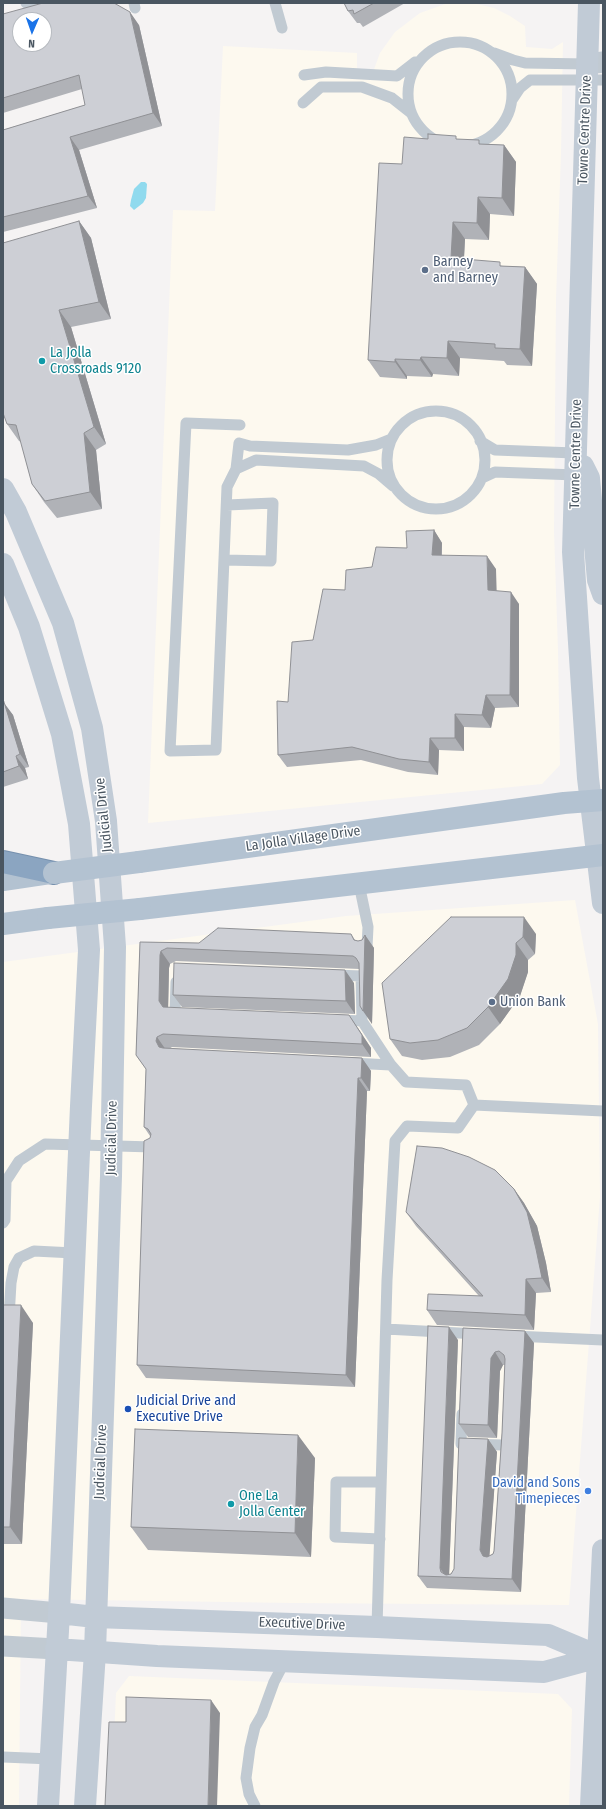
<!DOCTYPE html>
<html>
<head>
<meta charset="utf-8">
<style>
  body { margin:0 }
  #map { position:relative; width:606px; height:1809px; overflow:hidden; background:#f5f3f3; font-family:"Fira Sans Condensed",sans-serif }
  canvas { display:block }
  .frame { position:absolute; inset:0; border:4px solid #4a5661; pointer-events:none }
  .north { position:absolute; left:12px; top:12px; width:40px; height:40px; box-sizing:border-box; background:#fff; border:1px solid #b7bbc0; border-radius:50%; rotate:182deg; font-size:11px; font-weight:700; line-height:16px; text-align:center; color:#4a5661 }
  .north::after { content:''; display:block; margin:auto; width:14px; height:18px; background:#1a73e8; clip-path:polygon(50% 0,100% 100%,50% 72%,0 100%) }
</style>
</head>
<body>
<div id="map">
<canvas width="606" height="1809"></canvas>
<div class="frame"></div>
<div class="north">N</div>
</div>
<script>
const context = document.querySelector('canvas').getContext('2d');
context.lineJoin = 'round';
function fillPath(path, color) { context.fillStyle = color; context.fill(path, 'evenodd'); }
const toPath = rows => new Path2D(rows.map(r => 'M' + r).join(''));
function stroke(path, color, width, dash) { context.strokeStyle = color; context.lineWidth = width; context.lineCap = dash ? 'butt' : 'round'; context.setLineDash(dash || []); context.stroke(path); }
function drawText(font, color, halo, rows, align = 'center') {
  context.font = font + ' "Fira Sans Condensed",sans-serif'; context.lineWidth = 3; context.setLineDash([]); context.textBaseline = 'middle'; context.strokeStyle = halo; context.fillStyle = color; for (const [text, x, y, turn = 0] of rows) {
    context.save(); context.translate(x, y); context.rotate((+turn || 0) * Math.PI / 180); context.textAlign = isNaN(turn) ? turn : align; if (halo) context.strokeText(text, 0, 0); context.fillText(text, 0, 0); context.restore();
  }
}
fillPath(toPath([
  [448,3,477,4,494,8,510,16,525,26,526,47,552,49,563,42,561,153,556,299,554,531,558,651,560,765,542,784,148,823,173,210,215,211,223,46,357,53,357,71,373,72,380,53,395,32,420,13],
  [575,900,598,1024,600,1197,569,1605,294,1603,21,1599,19,1806,3,1806,3,962,346,916],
  [129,1676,558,1694,572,1709,569,1806,111,1806,116,1693]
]), '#fdf9ef');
fillPath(toPath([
  [141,182,145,182,147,184,146,198,143,203,134,210,130,206,131,200,134,189]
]), '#90daee');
const highway = toPath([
  [3,862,54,873]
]);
stroke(highway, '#7690ad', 24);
stroke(toPath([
  [26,3,29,5,37,3],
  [134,3,135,8],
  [275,3,282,28],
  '408 94a52 52 0 1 1 104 0a52 52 0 1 1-104 0Z',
  [494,53,513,60,525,63,588,64],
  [304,75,326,72,397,76,415,62],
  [512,100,520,88,530,80,603,80],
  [303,103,321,87,362,87,392,98,411,113],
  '387 460a49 49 0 1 1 98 0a49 49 0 1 1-98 0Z',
  [240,425,186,423,170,751,216,750,227,487,236,469,239,443,250,446,348,450,376,445,391,439],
  [480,441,495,450,575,453],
  [236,469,256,460,364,466,379,474,393,486],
  [482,478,495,472,576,475],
  [224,560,271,561,273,503,227,505],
  [359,884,368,927,367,947],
  [335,975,361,976,362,1021,391,1065],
  [176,982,175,1014,183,1014],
  [338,1020,362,1021],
  [351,1063,391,1065,406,1082,466,1085,474,1105,603,1111],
  [3,1223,5,1220,6,1181,19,1161,45,1144,153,1147],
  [9,1318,11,1283,14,1267,19,1258,34,1251,74,1253],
  [386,1329,477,1334],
  [514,1336,603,1340],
  [462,1414,461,1444,504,1445],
  [380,1539,335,1537,336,1482,381,1482],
  [377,1627,387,1280,395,1141,407,1126,458,1128,474,1105],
  [3,1757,51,1759],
  [255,1806,249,1794,246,1778,250,1748,255,1727,262,1715,274,1682,285,1661]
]), '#c1cad2', 11);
stroke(toPath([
  [588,64,603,62],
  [3,1608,59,1613],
  [3,1646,56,1649]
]), '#c1cad2', 21);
stroke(toPath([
  [589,3,573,552,588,778,603,903],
  [583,466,589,478,598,580,603,594],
  [3,489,16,512,63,623,92,728,106,821,115,947,111,1176,95,1652,85,1806],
  [3,564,29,627,62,734,79,824,89,950,81,1106,59,1613,48,1806],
  [59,1613,95,1617,377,1627,548,1635,598,1656],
  [56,1649,157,1656,544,1672,603,1656],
  [591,1806,603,1550]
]), '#c1cbd6', 22);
stroke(toPath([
  [139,862,564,803,603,800],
  [3,880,50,873],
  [140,909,603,855],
  [3,924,48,918]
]), '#b3c2d1', 22);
stroke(highway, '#8ba5c1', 22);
stroke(toPath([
  [54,873,139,862],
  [48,918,140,909]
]), '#b3c2d1', 22);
fillPath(toPath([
  [344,3,405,3,363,27,360,23,357,23,348,11],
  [3,14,139,25,162,126,79,150,97,208,3,232,3,130,85,105,82,89,3,113],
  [428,139,458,139,481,144,504,145,516,162,514,216,490,214,489,240,465,239,464,259,503,266,525,267,537,284,532,366,507,365,504,361,460,358,459,376,433,374,432,377,407,376,407,379,380,377,368,360,402,164],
  [79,221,91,238,111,319,71,327,106,444,96,450,102,509,57,518,44,502,32,484,21,442,19,441,7,424],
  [434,530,442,543,442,555,496,569,496,591,519,604,519,707,495,708,491,728,464,727,464,751,439,750,438,775,408,772,361,760,287,767,278,755,288,702,313,640,345,590,372,567,407,548],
  [3,698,4,703,13,715,29,767,25,768,28,779,3,787],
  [451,917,536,934,535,954,528,960,528,972,520,996,500,1024,479,1045,450,1057,422,1060,402,1056,390,1039],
  [351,934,355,940,358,941,362,940,365,935,374,948,372,1024,359,969,176,961,170,964,169,968,168,1008,358,1028,371,1048,371,1057,172,1047,169,1049,362,1058,371,1071,370,1091,367,1091,355,1387,146,1378,137,1365,150,1138,150,1136,144,1127,146,1069,136,1055,140,942,199,943],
  [354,983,355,1014,182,1007,173,995],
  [514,1189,524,1203,537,1226,546,1263,551,1292,536,1293,534,1330,437,1325,427,1310,479,1296,416,1226,406,1212],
  [3,1305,33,1323,22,1544,3,1544],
  [463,1328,525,1331,534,1343,521,1592,427,1588,418,1576,458,1340,449,1575,451,1574,454,1569,488,1439,497,1452,489,1556,493,1554,494,1551,502,1433,505,1365,503,1365,500,1371,497,1438,468,1437,459,1424],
  [315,1458,311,1557,148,1550,131,1527]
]), '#b0b2b7');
fillPath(toPath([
  [130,12,139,25,162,126,153,113],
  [70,137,79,150,97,208,88,196],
  [504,145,516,162,514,216,502,198],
  [478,197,490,214,489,240,477,223],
  [79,221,91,238,111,319,99,302],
  [453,222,465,239,463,275,451,258],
  [525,267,537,284,532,366,520,349],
  [59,310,71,327,106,444,94,427],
  [448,341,460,358,459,376,447,358],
  [421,357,433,374,432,377,420,360],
  [395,359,407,376,407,379,395,362],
  [84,433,96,450,102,509,90,492],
  [434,530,442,543,441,567,432,555],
  [487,556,496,569,497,603,488,590],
  [511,592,519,604,519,707,510,695],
  [486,695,495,708,491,728,482,715],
  [3,698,4,703,13,715,29,767,20,754,3,708],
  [455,714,464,727,464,751,455,738],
  [430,738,439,750,438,775,429,762],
  [16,756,25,768,28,779,19,766],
  [524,917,536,934,535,954,523,937],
  [365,935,374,948,372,1024,363,1011],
  [516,943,528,960,528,972,520,996,500,1024,488,1007],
  [161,951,170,964,169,968,168,1014,163,1007,159,1001,160,955],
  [345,970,354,983,355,1014,346,1001],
  [349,1015,371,1048,371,1057,362,1044],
  [157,1037,166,1050,159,1047,156,1041],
  [362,1058,371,1071,370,1091,361,1078],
  [358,1078,367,1091,355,1387,346,1375],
  [514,1189,524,1203,537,1226,546,1263,551,1292,542,1278],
  [526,1279,536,1293,534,1330,525,1315],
  [21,1305,33,1323,22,1544,10,1527],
  [449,1327,458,1340,449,1577,446,1577,440,1568],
  [525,1331,534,1343,521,1592,512,1579],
  [495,1352,503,1365,500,1371,497,1438,488,1425,491,1358],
  [298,1435,315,1458,311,1557,295,1533],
  [488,1439,497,1452,489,1563,483,1556,480,1550],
  [211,1700,220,1713,217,1806,208,1806]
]), '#909195');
const building = toPath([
  [43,3,114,3,130,12,153,113,70,137,88,196,3,217,3,130,85,105,79,75,3,98,3,14,43,3],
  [20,20,44,20,44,44,20,44,20,20],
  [344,3,374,3,354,14,353,10,348,11,344,3],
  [428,134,456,136,456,139,479,140,479,144,504,145,502,198,478,197,477,223,453,222,451,258,500,262,500,266,525,267,520,349,495,348,495,344,448,341,447,358,421,357,420,360,395,359,395,362,368,360,379,163,402,164,404,137,428,139,428,134],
  [79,221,99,302,59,310,94,427,84,433,90,492,45,501,32,484,16,425,7,424,3,413,3,243,79,221],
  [434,530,432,555,487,556,488,590,511,592,510,695,486,695,482,715,455,714,455,738,430,738,429,762,399,759,352,747,278,755,277,701,288,702,292,642,313,640,323,589,345,590,346,570,372,567,376,547,407,548,406,531,434,530],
  [4,702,20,754,16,756,19,766,3,772,3,703,4,702],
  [451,917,524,917,523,937,516,943,516,955,508,979,488,1007,467,1028,438,1040,410,1043,390,1039,382,983,451,917],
  [218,928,351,934,354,940,358,941,362,940,365,935,363,1011,360,1006,359,963,356,958,353,956,167,948,161,951,160,955,159,1001,163,1007,349,1015,362,1035,362,1044,163,1034,157,1037,156,1041,159,1047,163,1048,362,1058,361,1078,358,1078,346,1375,137,1365,144,1141,150,1138,151,1134,148,1129,144,1127,146,1069,136,1055,140,942,199,943,218,928],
  [174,963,345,970,346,1001,173,995,174,963],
  [417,1146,442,1148,469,1157,495,1170,514,1189,527,1212,536,1249,542,1278,526,1279,525,1315,427,1310,428,1294,483,1296,406,1212,417,1146],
  [3,1305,21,1305,10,1527,3,1527,3,1305],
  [428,1326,449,1327,440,1568,441,1572,446,1575,451,1574,454,1569,459,1438,488,1439,480,1550,483,1556,487,1557,493,1554,494,1551,502,1433,505,1359,504,1355,499,1351,495,1352,491,1358,488,1425,459,1424,463,1328,525,1331,512,1579,418,1576,428,1326],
  [135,1429,298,1435,295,1533,131,1527,135,1429],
  [126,1697,211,1700,208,1806,105,1806,109,1722,126,1722,126,1697]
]);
fillPath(building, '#cdcfd5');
stroke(building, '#909195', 1);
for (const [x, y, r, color] of [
  [425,270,4,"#5c6f8a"],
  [42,361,4,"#0f9aa8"],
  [492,1002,4,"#5c6f8a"],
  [128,1409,4,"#1a4fb4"],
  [588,1491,4,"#3f7fe0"],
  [231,1504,4,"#0f9aa8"]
]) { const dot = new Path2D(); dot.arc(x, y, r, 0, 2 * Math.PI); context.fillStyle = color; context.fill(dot); stroke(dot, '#fff', 1.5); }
drawText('14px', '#4a5661', '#fff', [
  ["Towne Centre Drive",585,130,-88],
  ["Towne Centre Drive",576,454,-89],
  ["Judicial Drive",104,815,-96],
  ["La Jolla Village Drive",303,839,-8],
  ["Judicial Drive",112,1138,-89],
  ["Judicial Drive",101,1462,-88],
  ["Executive Drive",302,1624,2]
]);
drawText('14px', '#4e5e75', '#fff', [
  ["Barney",433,262],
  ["and Barney",433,278],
  ["Union Bank",500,1002]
], 'left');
drawText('14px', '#0d838f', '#fff', [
  ["La Jolla",50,353],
  ["Crossroads 9120",50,369],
  ["One La",239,1496],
  ["Jolla Center",239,1512]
], 'left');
drawText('14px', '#164399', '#fff', [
  ["Judicial Drive and",136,1401],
  ["Executive Drive",136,1417]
], 'left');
drawText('14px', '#366cbe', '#fff', [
  ["David and Sons",580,1483],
  ["Timepieces",580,1499]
], 'right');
</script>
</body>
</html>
